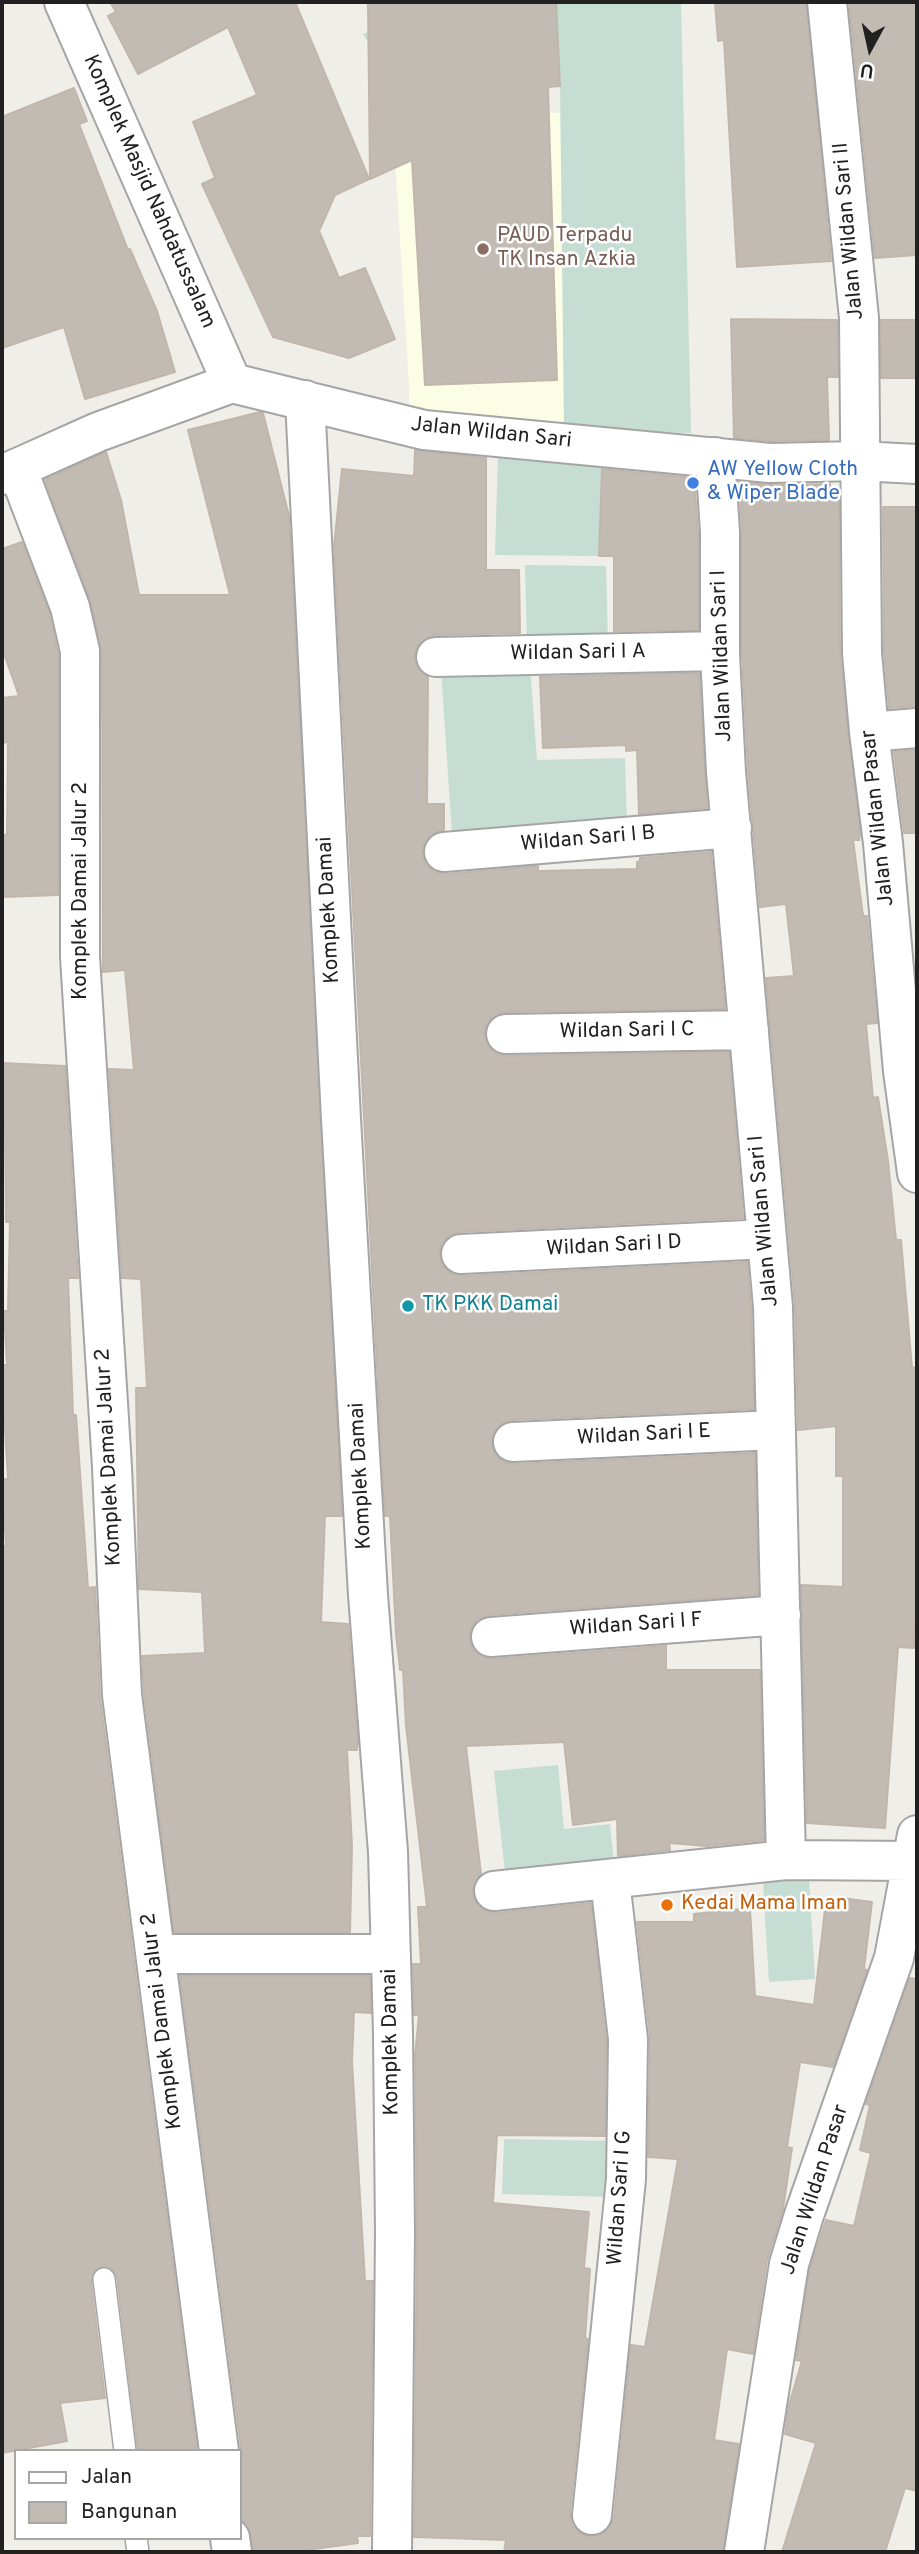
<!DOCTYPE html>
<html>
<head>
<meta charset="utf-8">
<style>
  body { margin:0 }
  #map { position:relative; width:919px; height:2554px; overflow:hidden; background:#f0eee8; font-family:Overpass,sans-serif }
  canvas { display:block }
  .frame { position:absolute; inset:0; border:4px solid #212121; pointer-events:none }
  .legend { position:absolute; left:14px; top:2449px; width:228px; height:91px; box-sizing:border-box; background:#fff; border:2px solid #a6a6a6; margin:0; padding:9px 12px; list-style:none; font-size:21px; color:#212121 }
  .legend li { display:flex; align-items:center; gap:14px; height:35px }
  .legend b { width:35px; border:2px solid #a6a6a6 }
  .north { position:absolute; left:835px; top:14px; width:70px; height:70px; -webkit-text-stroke:5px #fff; paint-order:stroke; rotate:188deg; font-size:19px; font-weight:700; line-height:28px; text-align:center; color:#212121 }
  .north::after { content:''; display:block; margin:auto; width:24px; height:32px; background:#212121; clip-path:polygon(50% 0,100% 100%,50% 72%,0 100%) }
</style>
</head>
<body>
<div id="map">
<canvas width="919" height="2554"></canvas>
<div class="frame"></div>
<ul class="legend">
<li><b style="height:9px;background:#fff"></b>Jalan</li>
<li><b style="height:19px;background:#c1bbb4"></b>Bangunan</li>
</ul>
<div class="north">U</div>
</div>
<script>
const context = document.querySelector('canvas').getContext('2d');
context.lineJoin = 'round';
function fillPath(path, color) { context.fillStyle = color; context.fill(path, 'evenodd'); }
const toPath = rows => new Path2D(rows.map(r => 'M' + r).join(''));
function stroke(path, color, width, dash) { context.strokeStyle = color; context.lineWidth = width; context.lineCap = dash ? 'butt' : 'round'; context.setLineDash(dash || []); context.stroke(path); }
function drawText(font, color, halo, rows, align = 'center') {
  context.font = font + ' Overpass,sans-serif'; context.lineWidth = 5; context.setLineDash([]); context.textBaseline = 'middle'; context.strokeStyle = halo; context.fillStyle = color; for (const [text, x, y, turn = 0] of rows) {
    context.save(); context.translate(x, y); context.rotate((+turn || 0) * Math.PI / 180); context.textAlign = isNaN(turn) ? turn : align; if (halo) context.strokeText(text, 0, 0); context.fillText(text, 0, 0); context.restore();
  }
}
fillPath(toPath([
  [392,110,560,113,570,434,409,416,409,386]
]), '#fbfde4');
fillPath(toPath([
  [440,2,681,2,691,433,564,431,560,79,435,79,377,56,363,34],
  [498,454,602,460,599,556,495,555],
  [525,565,606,566,608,645,527,645],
  [530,666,537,760,625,758,627,825,452,835,441,670],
  [558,1765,564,1829,610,1824,614,1862,505,1873,494,1771],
  [809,1879,815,1979,769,1982,763,1883],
  [504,2139,614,2141,612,2197,502,2194]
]), '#c6ddd4');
const building = toPath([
  [110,2,295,2,369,179,335,195,319,231,339,278,365,268,395,339,349,358,273,337,202,184,215,178,193,122,257,95,228,27,138,74,108,16,116,12,110,2],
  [368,2,556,2,560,86,548,87,557,380,425,385,412,160,370,179,368,2],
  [715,2,806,2,831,261,737,267,724,40,718,41,715,2],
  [849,2,917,2,917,255,875,258,849,2],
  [74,88,87,121,79,124,128,250,130,249,157,311,175,372,85,399,64,327,2,348,2,117,74,88],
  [731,319,837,320,838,377,827,377,829,440,771,441,734,438,731,319],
  [881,320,917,320,917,378,881,378,881,320],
  [260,412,263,413,289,516,342,1516,325,1516,321,1622,348,1624,358,1742,357,1750,347,1750,352,1846,350,1932,174,1932,144,1693,142,1656,205,1653,202,1592,139,1589,136,1388,147,1388,141,1279,122,1278,109,1069,134,1070,125,970,103,972,102,651,90,599,45,480,106,452,121,500,139,595,230,595,188,430,260,412],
  [415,450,486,458,486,570,519,570,520,633,436,635,424,639,417,647,414,658,417,668,428,677,427,804,444,804,444,830,432,834,424,843,422,854,426,865,435,872,446,874,538,866,538,871,637,869,637,862,640,861,640,858,711,852,725,1009,506,1012,495,1015,487,1023,484,1034,487,1045,495,1053,506,1056,729,1052,743,1218,460,1232,450,1235,442,1243,439,1254,442,1265,450,1273,462,1276,747,1262,751,1308,754,1409,512,1420,501,1424,493,1433,491,1442,495,1454,504,1462,514,1464,755,1453,758,1595,489,1615,478,1619,471,1628,469,1638,473,1650,482,1657,492,1659,666,1646,666,1670,760,1670,764,1840,707,1846,669,1843,670,1850,618,1856,617,1819,573,1825,564,1742,466,1746,481,1874,474,1883,472,1893,477,1904,486,1911,496,1913,591,1903,606,2040,605,2136,497,2135,493,2203,589,2212,584,2268,590,2269,585,2338,588,2339,570,2513,572,2525,580,2533,590,2537,600,2535,609,2528,614,2518,631,2345,645,2347,678,2159,648,2157,650,2037,637,1922,694,1922,694,1914,750,1908,755,1996,814,2005,826,1900,841,1898,872,1902,864,1969,867,1970,833,2067,800,2062,787,2147,792,2148,783,2209,767,2260,753,2354,727,2349,714,2440,739,2444,723,2552,504,2552,506,2540,414,2537,417,2231,415,2055,419,2015,414,2015,413,1964,421,1964,418,1907,427,1907,406,1726,403,1670,400,1670,396,1634,390,1516,385,1516,334,546,342,469,414,476,415,450],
  [602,469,694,478,698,533,698,630,614,631,614,556,599,556,602,469],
  [739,482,770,485,830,484,830,490,839,491,840,655,860,834,859,840,853,840,863,916,867,916,877,1023,866,1024,873,1098,878,1097,888,1161,896,1240,901,1240,912,1368,917,1367,917,1591,914,1648,898,1647,885,1828,807,1823,801,1585,843,1587,843,1476,836,1476,836,1426,798,1430,795,1305,766,978,794,976,786,904,760,907,748,770,742,654,742,532,739,482],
  [883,507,917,507,917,706,889,708,884,652,883,507],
  [22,542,49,613,58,653,58,895,2,897,2,835,7,835,8,742,2,743,2,698,19,696,2,648,2,549,22,542],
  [699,673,707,808,639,814,637,750,626,751,626,745,543,748,540,677,699,673],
  [917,750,917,833,904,833,894,752,917,750],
  [2,1063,65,1066,78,1278,68,1278,73,1415,76,1415,88,1588,95,1587,100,1698,197,2451,138,2451,117,2277,114,2271,103,2266,96,2269,91,2281,105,2398,60,2403,67,2441,2,2453,2,1546,6,1546,2,1479,8,1479,4,1412,2,1412,2,1365,7,1365,4,1311,8,1311,10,1222,6,1222,5,1123,2,1123,2,1063],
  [180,1976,370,1976,371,2013,354,2012,352,2062,365,2281,373,2281,370,2536,357,2536,358,2543,292,2552,253,2552,251,2534,248,2525,240,2519,241,2448,180,1976],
  [910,1978,917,1979,917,2491,905,2488,885,2552,782,2552,816,2443,785,2434,789,2405,802,2361,796,2360,810,2269,826,2220,854,2226,871,2153,860,2150,870,2105,866,2104,910,1978]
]);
fillPath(building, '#c1bbb4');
stroke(building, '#c1b6ab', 2);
const service = toPath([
  [104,2279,125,2451],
  [136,2538,138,2552]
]);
const minor = toPath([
  [64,2,232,383],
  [827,2,859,318,862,653,869,732,883,843,903,1071,917,1173],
  [305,400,341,1119,368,1595,388,1852,393,2033,395,2231,392,2552],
  [715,457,720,532,720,655,726,772,773,1307,786,1860,912,1861],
  [17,468,70,607,80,651,80,957,112,1467,122,1695,219,2451],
  [2,475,98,432,232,383,424,430,770,463,859,461,917,464],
  [436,657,720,651],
  [869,732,917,728],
  [444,852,732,828],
  [506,1034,749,1030],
  [461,1254,767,1239],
  [513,1442,776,1430],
  [491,1637,781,1615],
  [494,1891,786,1860],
  [156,1954,390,1954],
  [592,2515,626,2179,628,2039,610,1880],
  [230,2538,232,2552],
  [744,2552,789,2264,804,2215,894,1958,917,1835]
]);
stroke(service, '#a5a5a5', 24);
stroke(minor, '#a5a5a5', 42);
stroke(service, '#fff', 21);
stroke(minor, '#fff', 38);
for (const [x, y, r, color] of [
  [483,249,7,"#8d6e63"],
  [693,483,7,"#3f7fe0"],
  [408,1306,7,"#0f9aa8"],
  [667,1905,7,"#e8710a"]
]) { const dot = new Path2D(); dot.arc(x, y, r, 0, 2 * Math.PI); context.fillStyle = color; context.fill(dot); stroke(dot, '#fff', 2.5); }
drawText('21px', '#212121', '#fff', [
  ["Komplek Masjid Nahdatussalam",148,192,66],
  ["Jalan Wildan Sari II",850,231,-95],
  ["Jalan Wildan Sari",491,434,6],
  ["Wildan Sari I A",578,654,-1],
  ["Jalan Wildan Sari I",723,656,-92],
  ["Jalan Wildan Pasar",879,818,-96],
  ["Wildan Sari I B",588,840,-5],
  ["Komplek Damai Jalur 2",82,891,-90],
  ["Komplek Damai",330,910,-93],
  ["Wildan Sari I C",627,1032,-1],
  ["Jalan Wildan Sari I",765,1221,-95],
  ["Wildan Sari I D",614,1247,-3],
  ["Wildan Sari I E",644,1436,-3],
  ["Komplek Damai Jalur 2",110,1457,-93],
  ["Komplek Damai",362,1476,-93],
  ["Wildan Sari I F",636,1626,-4],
  ["Komplek Damai Jalur 2",163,2021,-97],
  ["Komplek Damai",392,2042,-91],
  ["Jalan Wildan Pasar",816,2190,-72],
  ["Wildan Sari I G",621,2198,-86]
]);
drawText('21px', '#785e54', '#fff', [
  ["PAUD Terpadu",497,237],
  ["TK Insan Azkia",497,261]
], 'left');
drawText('21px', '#366cbe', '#fff', [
  ["AW Yellow Cloth",707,471],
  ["& Wiper Blade",707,495]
], 'left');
drawText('21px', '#0d838f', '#fff', [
  ["TK PKK Damai",422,1306]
], 'left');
drawText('21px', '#c56008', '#fff', [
  ["Kedai Mama Iman",681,1905]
], 'left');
</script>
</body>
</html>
